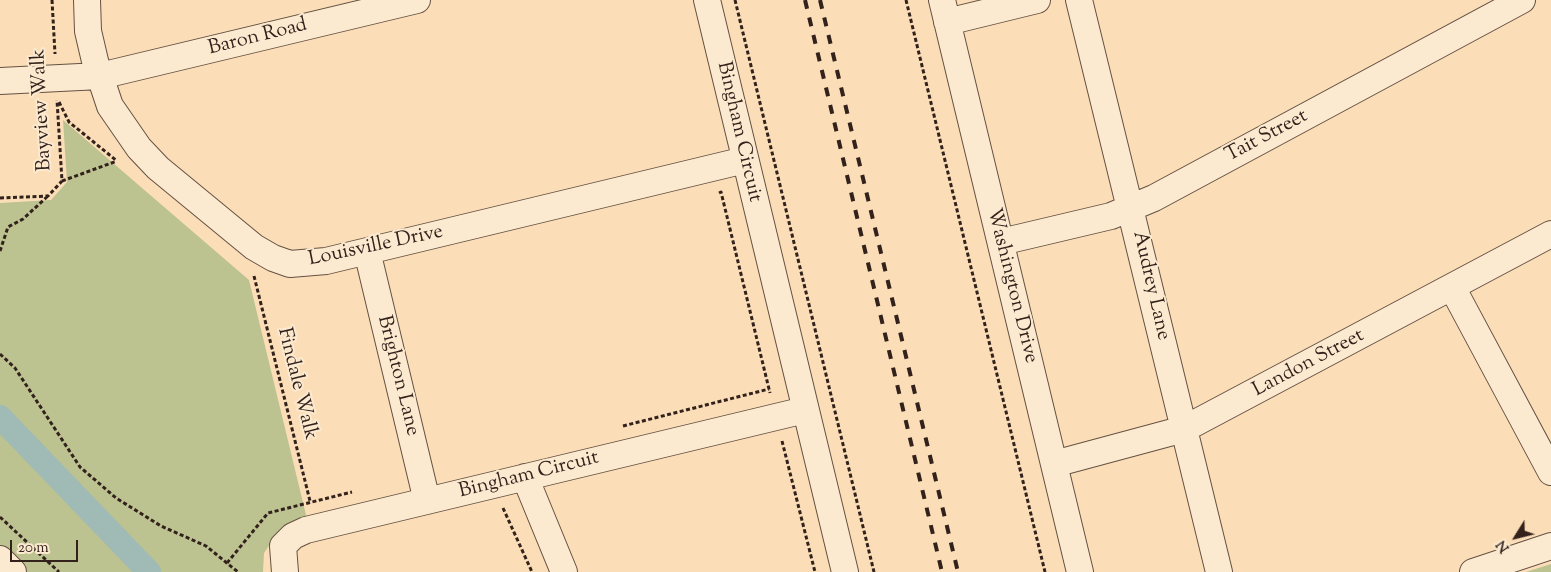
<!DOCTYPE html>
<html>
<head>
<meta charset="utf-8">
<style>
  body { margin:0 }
  #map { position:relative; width:1551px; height:572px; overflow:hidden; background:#fbdeb7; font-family:"Sorts Mill Goudy",serif }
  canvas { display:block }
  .north { position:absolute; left:1491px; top:512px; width:50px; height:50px; -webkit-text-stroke:4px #fcead0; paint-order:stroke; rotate:234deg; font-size:14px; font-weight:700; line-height:20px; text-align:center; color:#33221c }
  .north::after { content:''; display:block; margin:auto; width:18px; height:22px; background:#33221c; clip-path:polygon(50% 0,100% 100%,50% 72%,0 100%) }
  .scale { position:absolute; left:10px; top:540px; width:68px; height:22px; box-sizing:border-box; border:2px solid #33221c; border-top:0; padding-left:6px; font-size:15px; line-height:18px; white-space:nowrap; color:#33221c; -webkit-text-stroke:4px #fcead0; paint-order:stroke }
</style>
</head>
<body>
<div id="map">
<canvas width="1551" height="572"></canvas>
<div class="north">N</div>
<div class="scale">20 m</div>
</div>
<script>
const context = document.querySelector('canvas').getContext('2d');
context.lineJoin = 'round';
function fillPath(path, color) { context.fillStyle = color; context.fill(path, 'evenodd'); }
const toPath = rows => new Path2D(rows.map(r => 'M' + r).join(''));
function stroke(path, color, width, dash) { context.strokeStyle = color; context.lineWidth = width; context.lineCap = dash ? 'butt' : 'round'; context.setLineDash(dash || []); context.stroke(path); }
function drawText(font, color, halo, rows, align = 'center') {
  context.font = font + ' "Sorts Mill Goudy",serif'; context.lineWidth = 4; context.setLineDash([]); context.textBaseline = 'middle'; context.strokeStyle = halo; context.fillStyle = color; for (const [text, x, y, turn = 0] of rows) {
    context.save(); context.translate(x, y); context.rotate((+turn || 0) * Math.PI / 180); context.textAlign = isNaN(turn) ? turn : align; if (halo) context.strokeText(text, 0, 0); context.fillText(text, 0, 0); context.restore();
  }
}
fillPath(toPath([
  [63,120,249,280,307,519,279,531,264,553,263,572,27,572,0,547,0,203,51,200,67,182],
  [1551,564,1551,572,1526,572]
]), '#bcc290');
stroke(toPath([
  [0,417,149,572]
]), '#a0bbb6', 24);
const minor = toPath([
  [87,0,88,31,95,61,110,106,139,148,158,168,254,247,273,258,290,264,326,261,745,160],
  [707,0,845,572],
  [942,0,1080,572],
  [1079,0,1219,572],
  [947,22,1037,0],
  [0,81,100,76,417,0],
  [1001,242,1111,216,1154,198,1522,0],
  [367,251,427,501],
  [1452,287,1551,472],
  [1054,464,1184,429,1551,234],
  [525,477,564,572],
  [0,559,13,572],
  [285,572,283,546,293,536,306,530,805,410],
  [1473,572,1551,546]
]);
stroke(minor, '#655143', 28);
stroke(toPath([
  [52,0,55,54],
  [735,0,874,572],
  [906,0,1045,572],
  [59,102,69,122,117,161],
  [62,181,117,161],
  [719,193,721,192,770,393],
  [0,198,48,196,62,181,57,100],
  [0,251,8,227,23,219,48,196],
  [254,276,310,501],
  [0,354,15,368,80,467,116,498,161,526,206,546,238,572],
  [623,426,769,389],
  [782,441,815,572],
  [503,508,532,572],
  [0,517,59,572],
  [227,563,268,513,352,492]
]), '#33221c', 3, [4, 2.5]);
stroke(minor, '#fcead0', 26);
stroke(toPath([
  [805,0,942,572],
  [820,0,958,572]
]), '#33221c', 4, [9, 9]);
drawText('20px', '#33221c', '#fcead0', [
  ["Baron Road",258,38,-14],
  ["Bayview Walk",43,110,-93],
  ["Bingham Circuit",738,132,77],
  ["Tait Street",1267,137,-28],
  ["Louisville Drive",376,247,-12],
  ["Washington Drive",1011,286,76],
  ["Audrey Lane",1150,286,77],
  ["Landon Street",1309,364,-28],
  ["Brighton Lane",397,376,76],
  ["Findale Walk",296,384,76],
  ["Bingham Circuit",529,476,-14]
]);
</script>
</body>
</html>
